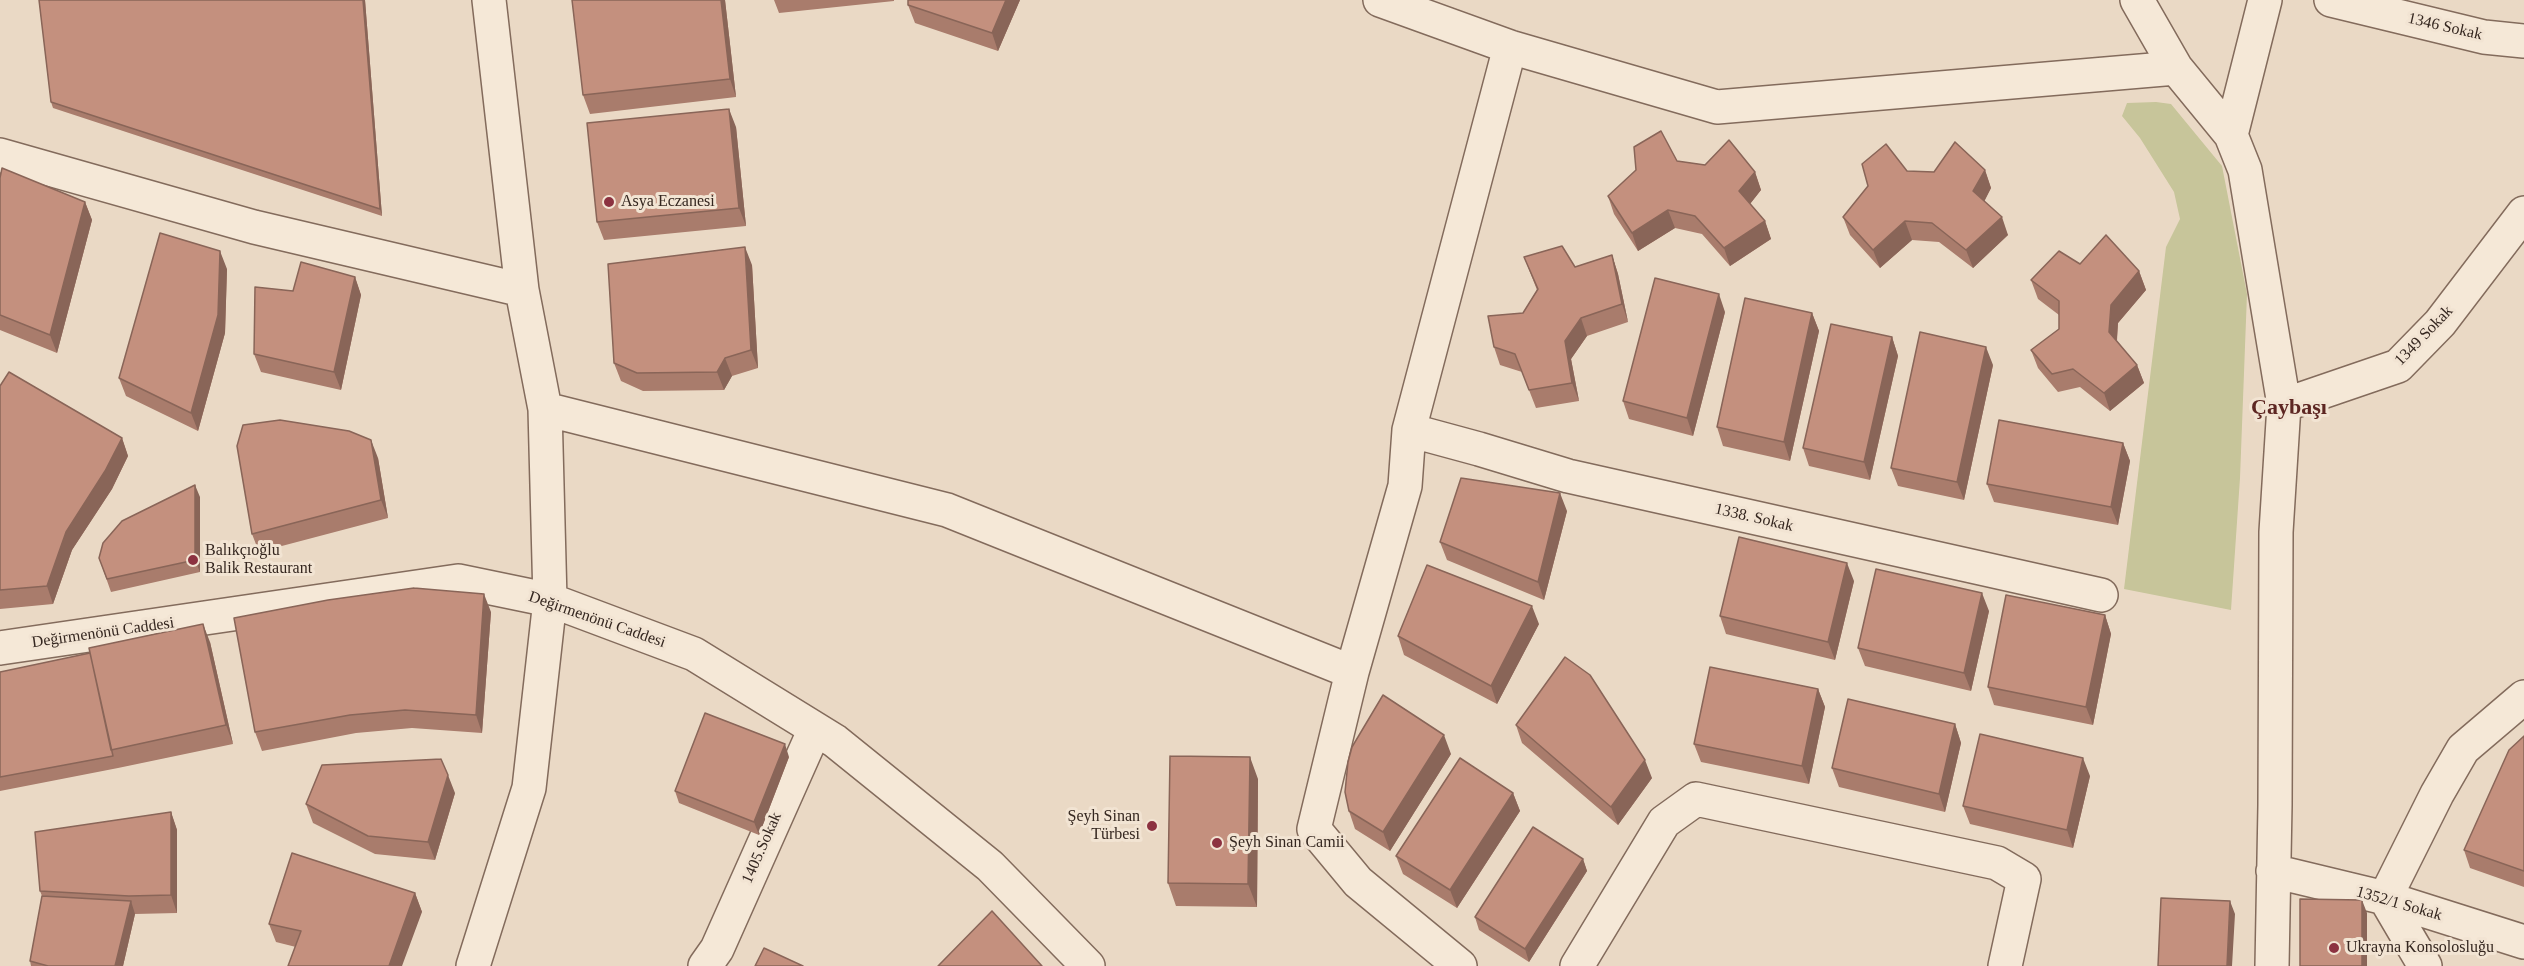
<!DOCTYPE html>
<html>
<head>
<meta charset="utf-8">
<style>
  body { margin:0 }
  canvas { display:block; background:#ead9c5 }
</style>
</head>
<body>
<canvas width="2524" height="966"></canvas>
<script>
const context = document.querySelector('canvas').getContext('2d');
context.lineJoin = 'round';
function fillPath(path, color) { context.fillStyle = color; context.fill(path, 'evenodd'); }
const toPath = rows => new Path2D(rows.map(r => 'M' + r).join(''));
function stroke(path, color, width, dash) { context.strokeStyle = color; context.lineWidth = width; context.lineCap = dash ? 'butt' : 'round'; context.setLineDash(dash || []); context.stroke(path); }
function drawText(font, color, halo, rows, align = 'center') {
  context.font = font + ' "Times New Roman",serif'; context.lineWidth = 6; context.setLineDash([]); context.textBaseline = 'middle'; context.strokeStyle = halo; context.fillStyle = color; for (const [text, x, y, turn = 0] of rows) {
    context.save(); context.translate(x, y); context.rotate((+turn || 0) * Math.PI / 180); context.textAlign = isNaN(turn) ? turn : align; if (halo) context.strokeText(text, 0, 0); context.fillText(text, 0, 0); context.restore();
  }
}
fillPath(toPath([
  [2156,102,2171,104,2222,166,2247,294,2240,478,2231,610,2124,589,2166,247,2180,219,2174,192,2140,138,2122,116,2127,103]
]), '#c7c59a');
const minor = toPath([
  [1380,0,1510,47,1717,107,2176,68],
  [2137,0,2176,68,2231,135,2245,170,2284,405,2276,532,2275,805,2272,966],
  [2331,0,2484,37,2524,41],
  [2231,135,2265,0],
  [0,155,254,227,522,290],
  [2284,405,2398,366,2440,323,2524,213],
  [545,409,947,510,1352,672],
  [1409,430,1479,449,1568,476,2101,595],
  [0,648,458,581,550,600,694,654,835,741,990,866,1088,966],
  [2273,871,2385,898,2524,942],
  [473,966,529,788,550,600,545,409,522,290,489,0],
  [705,966,717,949,815,729],
  [1460,966,1358,882,1314,829,1352,672,1405,486,1409,430,1510,47],
  [1577,966,1664,822,1696,799,1997,863,2024,879,2005,966],
  [2425,966,2385,898,2437,794,2463,749,2524,697]
]);
stroke(minor, '#836b5c', 36);
stroke(minor, '#f5e8d7', 33);
fillPath(toPath([
  [39,0,365,0,382,216,53,108,51,102],
  [725,0,736,97,590,114,583,95],
  [774,0,894,0,894,1,779,13],
  [1020,0,998,51,915,23,908,5],
  [736,127,746,226,604,240,597,222],
  [1677,161,1755,172,1761,190,1750,204,1765,221,1771,239,1730,266,1702,234,1675,228,1638,251,1614,214,1608,196],
  [1985,170,1991,188,1984,201,2008,235,1973,268,1939,242,1912,240,1880,268,1850,235,1843,217,1934,172],
  [0,178,85,202,92,220,57,353,0,330],
  [1612,255,1618,274,1628,322,1587,336,1571,359,1579,401,1536,408,1522,372,1500,365,1494,347,1523,313,1537,290,1524,257,1575,267],
  [2080,264,2139,271,2146,290,2118,323,2117,341,2137,365,2144,383,2110,411,2080,387,2058,392,2038,368,2031,350,2059,329,2059,315,2038,299,2031,280],
  [752,265,758,368,732,376,724,390,643,391,621,381,614,363],
  [227,269,225,333,198,431,126,396,119,378],
  [355,277,361,295,341,390,261,372,254,354,293,291],
  [1725,312,1693,436,1629,419,1623,401],
  [1812,313,1819,331,1790,461,1723,446,1717,427],
  [1892,337,1898,356,1870,480,1809,466,1803,448],
  [1993,365,1964,500,1898,486,1891,468],
  [0,386,122,438,128,456,112,489,72,550,53,604,0,609],
  [2123,443,2130,461,2118,525,1994,502,1987,484],
  [378,458,388,518,259,552,252,534],
  [200,497,200,572,111,592,99,558],
  [1567,511,1544,600,1447,560,1440,542],
  [1854,581,1835,660,1726,634,1720,616],
  [1989,611,1971,691,1865,666,1858,648],
  [491,612,482,733,412,728,356,733,262,751,255,732],
  [2105,615,2111,634,2093,725,1994,705,1988,687],
  [1539,624,1497,704,1404,655,1398,636],
  [210,642,233,744,118,768,0,791,0,672],
  [1818,689,1825,707,1809,784,1701,762,1694,744],
  [1955,724,1961,743,1945,812,1839,787,1832,768],
  [1516,725,1652,778,1618,825,1522,743],
  [2524,736,2524,887,2470,868,2464,850],
  [1451,754,1390,851,1355,829,1349,811],
  [789,757,759,835,679,803,675,791],
  [2090,776,2073,848,1970,824,1963,806],
  [1258,779,1257,907,1176,906,1168,883],
  [455,793,435,860,375,854,313,823,306,804],
  [1513,793,1520,811,1457,908,1403,874,1396,856],
  [171,812,177,830,177,913,135,914,123,966,31,966,30,961,42,896,40,891],
  [1583,859,1587,871,1529,962,1479,930,1475,917],
  [415,893,422,912,296,947,276,942,269,924]
]), '#a97c6c');
fillPath(toPath([
  [363,0,365,0,382,216,380,209],
  [721,0,725,0,736,97,730,79],
  [1006,0,1020,0,998,51,992,33],
  [729,109,736,127,746,226,739,208],
  [1985,170,1991,188,1980,210,1973,191],
  [1755,172,1761,190,1746,209,1739,191],
  [85,202,92,220,57,353,50,335],
  [1668,210,1675,228,1638,251,1632,233],
  [2002,217,2008,235,1973,268,1966,250],
  [1765,221,1771,239,1730,266,1724,248],
  [1905,221,1912,240,1880,268,1873,250],
  [745,247,752,265,758,368,751,350],
  [220,251,227,269,225,333,198,431,191,413],
  [1612,255,1618,274,1628,322,1622,304],
  [2139,271,2146,290,2118,323,2116,350,2109,332,2111,305],
  [355,277,361,295,341,390,334,372],
  [1719,294,1725,312,1693,436,1687,418],
  [1812,313,1819,331,1790,461,1784,442],
  [1581,318,1587,336,1571,359,1579,401,1572,383,1565,341],
  [1892,337,1898,356,1870,480,1864,462],
  [1986,347,1993,365,1964,500,1957,482],
  [725,358,732,376,724,390,717,372],
  [2137,365,2144,383,2110,411,2104,393],
  [122,438,128,456,112,489,72,550,53,604,47,586,66,532],
  [371,440,378,458,388,518,381,500],
  [2123,443,2130,461,2118,525,2111,507],
  [195,485,200,497,200,572,195,560],
  [1560,493,1567,511,1544,600,1538,582],
  [1847,563,1854,581,1835,660,1828,642],
  [1982,593,1989,611,1971,691,1964,673],
  [484,594,491,612,482,733,476,715],
  [1532,606,1539,624,1497,704,1491,686],
  [2105,615,2111,634,2093,725,2086,707],
  [203,624,210,642,233,744,226,725],
  [1818,689,1825,707,1809,784,1802,766],
  [1955,724,1961,743,1945,812,1939,794],
  [1444,735,1451,754,1390,851,1383,832],
  [785,744,789,757,759,835,754,822],
  [1250,757,1258,779,1257,907,1248,884],
  [2083,758,2090,776,2073,848,2067,830],
  [1645,760,1652,778,1618,825,1611,807],
  [448,775,455,793,435,860,428,842],
  [1513,793,1520,811,1457,908,1450,890],
  [171,812,177,830,177,913,171,895],
  [1583,859,1587,871,1529,962,1525,949],
  [415,893,422,912,402,966,389,966],
  [2362,900,2367,913,2367,966,2362,966],
  [131,901,135,914,123,966,115,966],
  [2230,901,2235,914,2232,966,2227,966]
]), '#896558');
const building = toPath([
  [39,0,363,0,380,209,51,102,39,0],
  [572,0,721,0,730,79,583,95,572,0],
  [908,0,1006,0,992,33,908,5,908,0],
  [729,109,739,208,597,222,587,123,729,109],
  [1661,131,1677,161,1705,165,1729,140,1755,172,1739,191,1765,221,1724,248,1695,216,1668,210,1632,233,1608,196,1636,170,1634,147,1661,131],
  [1955,142,1985,170,1973,191,2002,217,1966,250,1932,223,1905,221,1873,250,1843,217,1868,186,1862,164,1886,144,1907,171,1934,172,1955,142],
  [2,168,85,202,50,335,0,315,0,178,2,168],
  [160,233,220,251,218,315,191,413,119,378,160,233],
  [2106,235,2139,271,2111,305,2109,332,2137,365,2104,393,2073,369,2052,374,2031,350,2059,329,2059,301,2031,280,2059,251,2080,264,2106,235],
  [1562,246,1575,267,1612,255,1622,304,1581,318,1565,341,1572,383,1529,390,1515,354,1494,347,1488,316,1523,313,1538,289,1524,257,1562,246],
  [745,247,751,350,725,358,717,372,637,373,614,363,608,264,745,247],
  [301,262,355,277,334,372,254,354,255,287,293,291,301,262],
  [1655,278,1719,294,1687,418,1623,401,1655,278],
  [1745,298,1812,313,1784,442,1717,427,1745,298],
  [1831,324,1892,337,1864,462,1803,448,1831,324],
  [1920,332,1986,347,1957,482,1891,468,1920,332],
  [9,372,122,438,105,471,66,532,47,586,0,590,0,386,9,372],
  [280,420,349,431,371,440,381,500,252,534,237,446,243,425,280,420],
  [1999,420,2123,443,2111,507,1987,484,1999,420],
  [1461,478,1560,493,1538,582,1440,542,1461,478],
  [195,485,195,560,107,579,99,558,103,543,122,521,195,485],
  [1739,537,1847,563,1828,642,1720,616,1739,537],
  [1427,565,1532,606,1491,686,1398,636,1427,565],
  [1876,569,1982,593,1964,673,1858,648,1876,569],
  [414,588,484,594,476,715,405,710,350,715,255,732,234,618,328,600,414,588],
  [2006,595,2105,615,2086,707,1988,687,2006,595],
  [203,624,226,725,111,750,89,648,203,624],
  [90,653,113,756,0,777,0,672,90,653],
  [1565,657,1590,675,1645,760,1611,807,1516,725,1565,657],
  [1710,667,1818,689,1802,766,1694,744,1710,667],
  [1383,695,1444,735,1383,832,1349,811,1345,792,1348,762,1352,747,1383,695],
  [1848,699,1955,724,1939,794,1832,768,1848,699],
  [705,713,785,744,754,822,675,791,705,713],
  [1980,734,2083,758,2067,830,1963,806,1980,734],
  [2524,736,2524,871,2464,850,2509,750,2524,736],
  [1170,756,1250,757,1248,884,1168,883,1170,756],
  [1460,758,1513,793,1450,890,1396,856,1460,758],
  [441,759,448,775,428,842,368,836,306,804,322,765,441,759],
  [171,812,171,895,129,896,40,891,35,832,171,812],
  [1533,827,1583,859,1525,949,1475,917,1533,827],
  [292,853,415,893,389,966,288,966,301,931,269,924,292,853],
  [42,896,131,901,115,966,48,966,30,961,42,896],
  [2161,898,2230,901,2227,966,2158,966,2161,898],
  [2300,899,2362,900,2362,966,2300,966,2300,899],
  [992,911,1042,966,938,966,992,911],
  [764,948,803,966,755,966,764,948]
]);
fillPath(building, '#c4907e');
stroke(building, '#896558', 1.5);
for (const [x, y, r, color] of [
  [609,202,6,"#8c3240"],
  [193,560,6,"#8c3240"],
  [1152,826,6,"#8c3240"],
  [1217,843,6,"#8c3240"],
  [2334,948,6,"#8c3240"]
]) { const dot = new Path2D(); dot.arc(x, y, r, 0, 2 * Math.PI); context.fillStyle = color; context.fill(dot); stroke(dot, '#f2e4d3', 2); }
drawText('16px', '#34261f', '#f2e4d3', [
  ["1346 Sokak",2445,27,13],
  ["1349 Sokak",2424,336,-46],
  ["1338. Sokak",1754,518,13],
  ["Değirmenönü Caddesi",597,620,19],
  ["Değirmenönü Caddesi",103,633,-8],
  ["1405.Sokak",762,848,-66],
  ["1352/1 Sokak",2399,904,16]
]);
drawText('16px', '#34261f', '#f2e4d3', [
  ["Asya Eczanesi",621,202],
  ["Balıkçıoğlu",205,551],
  ["Balik Restaurant",205,569],
  ["Şeyh Sinan",1140,817,"right"],
  ["Türbesi",1140,835,"right"],
  ["Şeyh Sinan Camii",1229,843],
  ["Ukrayna Konsolosluğu",2346,948]
], 'left');
drawText('bold 22px', '#5d2622', '#f2e4d3', [
  ["Çaybaşı",2289,408]
]);
</script>
</body>
</html>
